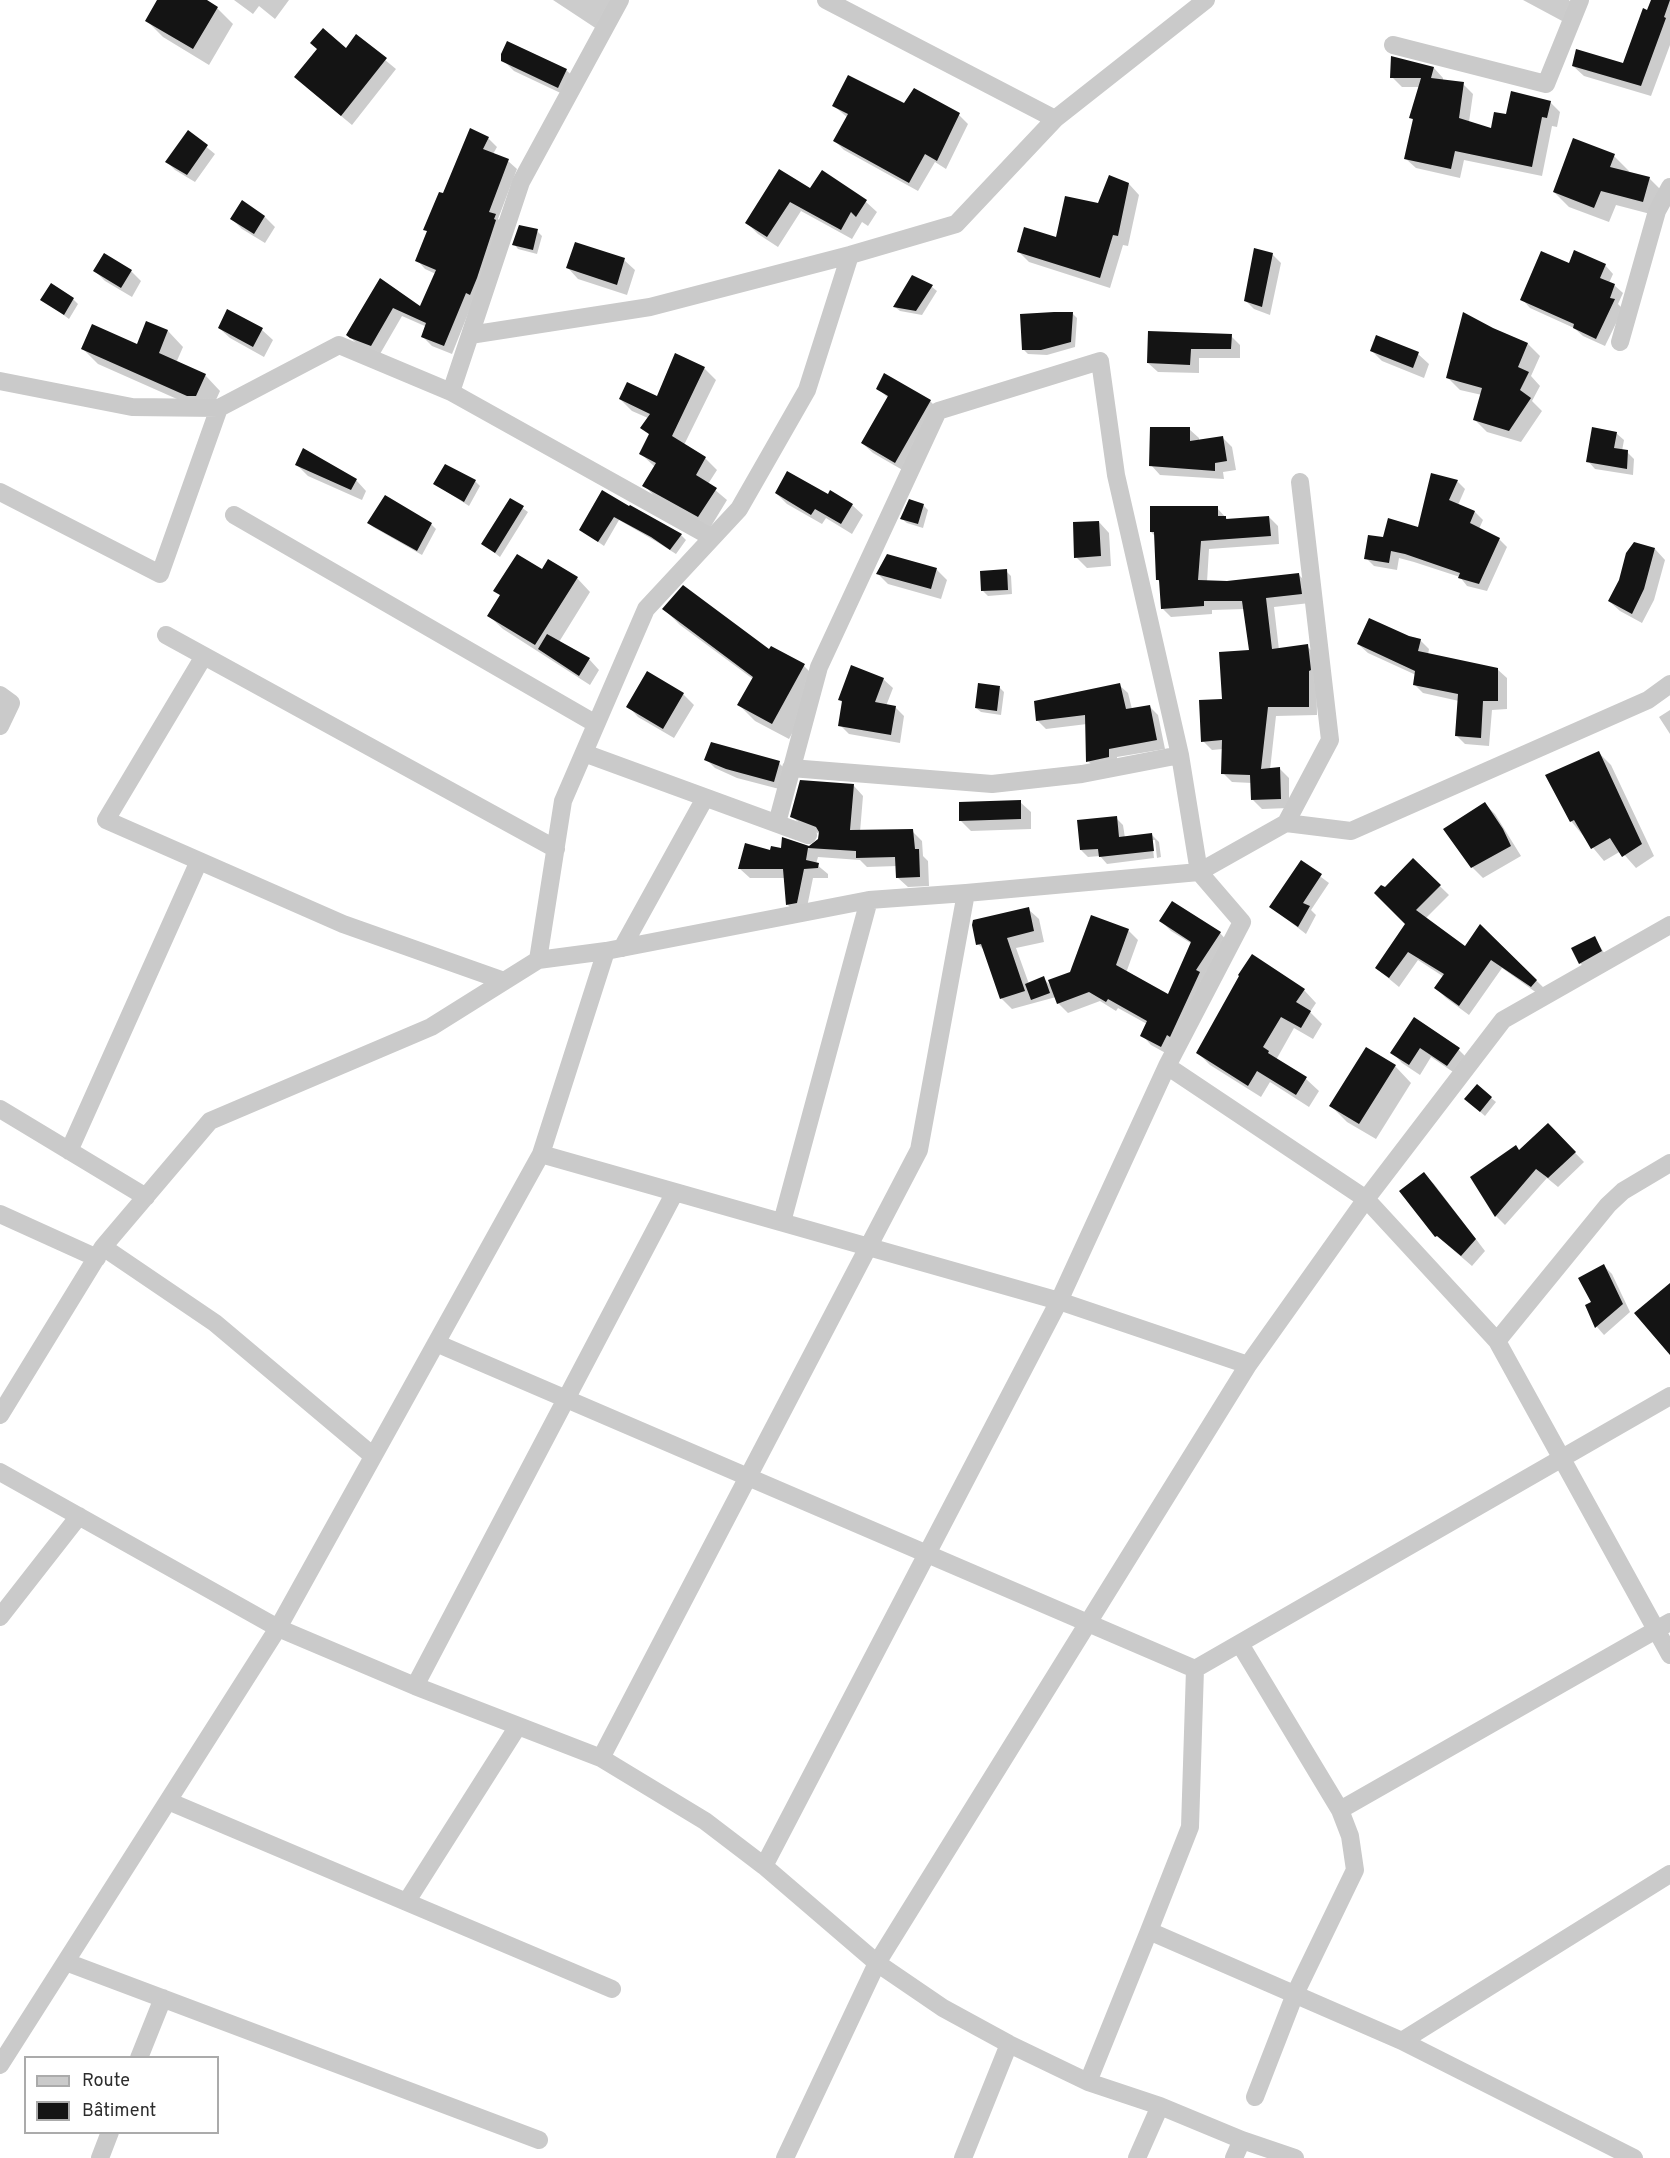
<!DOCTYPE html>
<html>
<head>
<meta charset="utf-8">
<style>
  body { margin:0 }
  #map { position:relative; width:1670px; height:2158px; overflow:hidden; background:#fff; font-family:Overpass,sans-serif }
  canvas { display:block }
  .legend { position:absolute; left:24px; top:2056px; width:195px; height:78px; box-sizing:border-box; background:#fff; border:2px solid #ababab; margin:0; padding:8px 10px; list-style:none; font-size:18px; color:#2d2d2d }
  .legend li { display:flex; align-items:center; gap:12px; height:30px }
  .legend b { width:30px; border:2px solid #ababab }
</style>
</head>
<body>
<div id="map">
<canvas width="1670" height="2158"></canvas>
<ul class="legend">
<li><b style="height:8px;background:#cacaca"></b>Route</li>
<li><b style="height:16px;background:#141414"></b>Bâtiment</li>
</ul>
</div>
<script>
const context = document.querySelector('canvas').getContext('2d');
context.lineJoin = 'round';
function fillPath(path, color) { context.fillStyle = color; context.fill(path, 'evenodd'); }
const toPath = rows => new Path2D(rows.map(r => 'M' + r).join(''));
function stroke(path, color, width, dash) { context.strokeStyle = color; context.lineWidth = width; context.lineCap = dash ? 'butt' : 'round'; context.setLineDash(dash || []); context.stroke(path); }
fillPath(toPath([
  [159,0,204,0,217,8,233,24,209,65,163,37,147,21],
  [234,0,289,0,275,19,259,6,253,14],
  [553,0,620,0,600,31],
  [1523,0,1569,0,1573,5,1564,22],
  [1653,0,1670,0,1670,45,1651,96,1584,76,1573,66,1623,65],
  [356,36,396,69,352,125,306,87,318,49,346,50],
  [503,60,566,70,577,80,569,97,514,71],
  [1434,68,1443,78,1443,81,1463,84,1473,94,1469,122,1492,129,1507,116,1550,102,1560,112,1557,127,1552,126,1542,176,1464,160,1460,178,1416,168,1406,159,1414,121,1410,117,1420,87,1402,87,1392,77],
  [905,105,959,115,968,124,946,169,935,162,918,191,844,150,835,141,848,118,834,106],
  [188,132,215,154,195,182,175,170,167,162],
  [488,138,497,147,493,154,508,161,517,169,498,219,504,224,452,354,432,346,423,337,427,327,402,316,380,354,357,344,348,335,380,281,421,308,436,274,425,269,417,260,428,232,425,229,443,195],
  [1614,156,1629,171,1628,173,1649,178,1664,193,1658,216,1616,205,1609,222,1569,207,1554,192],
  [823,172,866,202,877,212,868,226,862,222,852,239,801,211,778,247,758,234,747,223,810,190],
  [1129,184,1139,195,1128,246,1123,245,1110,288,1029,262,1019,252,1057,239,1099,205],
  [243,203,265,217,275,227,265,243,242,229,232,219],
  [537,231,542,236,537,254,518,249,514,244],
  [1272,254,1281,263,1270,315,1254,309,1245,300],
  [624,260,635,270,627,295,578,279,568,268],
  [1569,265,1605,265,1613,274,1609,283,1614,285,1623,293,1618,304,1623,309,1605,346,1583,336,1574,328,1530,308,1522,299],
  [95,271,131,271,141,281,132,297,105,281],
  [913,277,932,287,937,291,922,315,900,311,895,307],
  [42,299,73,299,78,304,69,319],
  [228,312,262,330,273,340,264,357,230,338,219,328],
  [1072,313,1077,318,1075,347,1047,355,1028,354,1023,349],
  [147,323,168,331,183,347,176,363,205,375,220,391,211,411,204,411,98,364,83,349,138,346],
  [1492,329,1528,344,1540,356,1531,376,1540,386,1532,401,1542,411,1521,442,1487,432,1475,420,1482,395,1460,390,1447,377],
  [1231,336,1240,345,1240,358,1199,358,1199,373,1158,372,1148,363],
  [1377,337,1418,354,1429,364,1424,378,1382,361,1372,351],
  [704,368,716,380,684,445,705,458,717,470,708,484,727,500,710,528,655,497,644,485,655,467,641,454,650,435,642,427,648,418,632,411,620,399,658,398],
  [884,375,930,401,940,411,906,472,873,453,862,443,888,398,878,388],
  [1189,429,1199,438,1199,441,1223,438,1232,447,1236,470,1223,472,1224,479,1160,475,1151,465],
  [1616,433,1624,440,1622,451,1627,452,1634,459,1633,475,1595,469,1588,461],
  [297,465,356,480,366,491,362,500,308,476],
  [475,481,480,486,469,506,435,484],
  [1457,481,1465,489,1458,505,1475,512,1483,520,1479,529,1499,539,1507,547,1487,591,1467,586,1460,577,1414,562,1399,558,1397,570,1374,566,1366,558,1384,539,1419,529],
  [603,492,681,535,686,540,676,554,657,542,619,520,604,546,581,530],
  [776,493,828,496,852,505,863,515,852,534,826,518,822,524,787,504],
  [511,500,528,512,500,557,483,544],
  [923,505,928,510,923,528,907,523,902,519],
  [1217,508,1228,520,1269,517,1278,526,1279,544,1209,549,1207,582,1227,583,1299,575,1308,584,1310,603,1274,607,1279,650,1307,646,1316,655,1317,715,1276,716,1270,770,1280,769,1289,778,1289,808,1262,809,1253,800,1252,783,1232,782,1223,773,1223,749,1212,750,1203,741,1251,652,1245,609,1212,610,1212,614,1171,617,1162,608,1160,582,1157,579,1155,536,1151,532],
  [1099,522,1109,533,1111,566,1087,568,1076,557],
  [369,523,431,524,436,529,422,555,373,527],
  [1655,549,1665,560,1654,600,1642,623,1620,611,1609,601,1620,581],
  [936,569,947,580,941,599,888,584,878,574],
  [542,571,577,578,590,592,559,642,589,659,599,670,590,685,503,629,489,616,501,596,495,591],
  [1006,571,1011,576,1012,594,988,596,983,591],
  [664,609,770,651,772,648,804,666,820,682,789,739,755,721,739,705,753,679,680,625],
  [1409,638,1420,640,1429,649,1428,655,1497,669,1507,678,1507,709,1492,710,1489,746,1465,744,1456,735,1459,701,1423,693,1414,684,1416,675,1368,653,1358,644],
  [883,679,893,688,886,706,895,707,904,716,900,743,849,734,840,725,843,703,840,700],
  [1119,685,1128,693,1132,709,1149,706,1158,715,1165,749,1117,757,1117,766,1097,770,1088,761,1087,724,1046,729,1037,720],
  [999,687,1004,692,1001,715,981,712,976,708],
  [683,694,694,705,674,738,638,717,628,706],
  [1670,710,1670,734,1659,717],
  [1598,752,1611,765,1654,856,1636,868,1621,851,1604,861,1571,821],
  [706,759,779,763,788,772,783,790,737,778,715,768],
  [854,786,863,796,860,832,912,831,922,841,923,856,928,861,929,886,908,887,898,878,897,866,867,867,860,860,818,857,816,864,828,874,828,878,813,878,806,912,797,914,787,904,785,878,750,878,740,869,772,852,810,848,820,840,820,834,802,826,792,816],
  [1020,802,1031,812,1031,829,971,831,960,820],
  [1485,804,1495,814,1521,856,1483,878,1472,867],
  [1116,818,1123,825,1125,838,1152,835,1159,842,1161,857,1157,858,1155,840,1152,840,1154,858,1107,864,1100,856,1088,857,1081,850],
  [1413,860,1449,895,1425,919,1465,948,1481,926,1546,990,1541,996,1502,968,1469,1015,1446,998,1436,988,1444,977,1418,960,1399,987,1376,968,1407,924,1385,889],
  [1301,862,1329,883,1311,910,1316,915,1306,934,1271,907],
  [1028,909,1039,919,1044,942,1016,948,1029,984,1043,978,1052,987,1128,930,1138,940,1126,973,1168,996,1192,944,1171,931,1161,921,1220,933,1229,943,1171,1056,1151,1045,1142,1035,1147,1024,1118,1008,1116,1011,1100,1001,1068,1013,1058,1003,1056,997,1012,1009,1002,999,986,952,978,944],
  [1595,938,1606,956,1585,968,1580,963],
  [1304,990,1316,1003,1310,1012,1322,1024,1313,1039,1294,1028,1276,1060,1306,1079,1319,1091,1309,1107,1270,1082,1261,1097,1210,1065,1198,1053],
  [1415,1019,1459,1050,1469,1060,1459,1076,1431,1057,1420,1075,1402,1063,1392,1052],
  [1395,1066,1411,1083,1376,1139,1347,1122,1331,1106],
  [1491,1098,1496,1102,1485,1116,1471,1104],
  [1548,1125,1584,1162,1558,1187,1547,1178,1505,1225,1496,1216,1472,1178,1520,1152],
  [1424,1174,1434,1184,1485,1251,1472,1266,1437,1236,1401,1191],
  [1604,1266,1612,1274,1630,1312,1604,1335,1597,1327,1587,1306,1593,1303]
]), '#0003');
fillPath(toPath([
  [157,0,207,0,218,7,193,49,145,21],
  [1651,0,1670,0,1664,17,1666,18,1641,86,1572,66,1576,49,1623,63,1643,8,1647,10],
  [323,28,346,48,356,34,387,58,341,116,294,77,317,49,310,43],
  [507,41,567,69,558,88,501,61,501,54],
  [1391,56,1434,67,1431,78,1464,82,1459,118,1491,128,1494,112,1506,114,1511,91,1551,101,1547,118,1542,117,1532,167,1455,151,1451,169,1404,159,1413,119,1409,118,1421,78,1390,78],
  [848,75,904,103,914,88,960,113,937,161,925,154,909,183,833,141,848,114,832,106],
  [470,128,489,137,483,149,509,159,489,212,496,214,494,219,496,220,477,278,470,295,466,293,444,346,421,337,426,323,393,308,371,346,350,338,346,335,380,278,420,306,436,270,415,261,427,231,423,230,439,192,443,193],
  [188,130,208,145,187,175,165,162],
  [1573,138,1615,154,1610,167,1650,177,1643,202,1601,191,1594,208,1553,192],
  [779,169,810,188,822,170,867,200,856,217,851,212,841,230,790,202,767,237,745,223],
  [1109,175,1129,183,1118,236,1113,235,1100,278,1017,252,1024,227,1056,237,1065,196,1098,203],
  [242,200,265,216,254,234,230,219],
  [519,225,538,229,533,250,512,245],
  [575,242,625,258,617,285,566,268],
  [1254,248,1273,253,1262,307,1244,301],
  [1574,250,1606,264,1600,278,1615,284,1610,298,1615,299,1596,339,1573,328,1574,324,1520,300,1541,251,1569,263],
  [104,253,132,270,121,288,93,271],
  [912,275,933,285,916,311,893,307],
  [51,283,74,298,64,315,40,300],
  [227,309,263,328,253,347,218,328],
  [1054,312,1073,312,1071,342,1041,350,1022,350,1020,314],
  [1463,312,1493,328,1528,343,1518,367,1529,372,1520,390,1531,398,1509,431,1473,420,1482,388,1446,378],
  [146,321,168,330,159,353,206,374,196,396,187,396,81,349,92,324,137,344],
  [1148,331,1232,334,1231,349,1191,349,1190,365,1147,363],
  [1376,335,1419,352,1413,368,1370,351],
  [675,353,705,367,672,436,706,457,696,475,717,488,698,517,642,486,656,463,639,454,649,434,640,428,650,414,619,399,627,382,657,396],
  [884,373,931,400,895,463,861,443,888,396,876,389],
  [1150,427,1190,427,1190,441,1223,436,1227,461,1215,463,1215,471,1149,466],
  [1592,427,1617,432,1614,448,1628,450,1627,469,1586,462],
  [303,448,357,479,351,490,295,465],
  [445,464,476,480,464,502,433,484],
  [787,471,828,494,830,490,853,504,841,524,815,509,811,515,775,493],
  [1431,473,1458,480,1449,500,1475,511,1470,523,1500,538,1479,584,1458,578,1460,573,1405,554,1391,551,1389,563,1364,559,1368,535,1383,537,1388,518,1418,527],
  [602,490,629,506,630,505,682,534,670,550,651,537,614,517,598,542,579,530],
  [385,495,432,523,417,551,367,523],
  [510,498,524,506,495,553,481,544],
  [909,499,924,504,918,524,900,519],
  [1150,506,1218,506,1218,516,1226,516,1226,519,1269,516,1271,536,1201,541,1198,580,1227,581,1299,573,1302,594,1266,598,1272,649,1308,644,1311,670,1309,671,1309,707,1268,707,1261,769,1280,767,1281,799,1251,800,1250,775,1221,774,1222,740,1201,742,1199,700,1222,699,1219,652,1249,650,1242,601,1204,601,1204,606,1161,609,1159,580,1156,580,1154,532,1150,532],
  [1099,521,1101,556,1074,558,1073,522],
  [1634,542,1655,548,1644,589,1632,614,1608,601,1619,580,1626,553],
  [517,554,542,569,548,559,578,577,535,645,487,616,500,595,493,591],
  [887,554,937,568,931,589,876,574],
  [1007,569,1008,590,981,591,980,571],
  [683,585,769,649,771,646,805,664,772,724,737,705,753,677,662,609],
  [1369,618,1409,636,1421,639,1418,651,1498,668,1498,701,1483,701,1481,738,1455,736,1458,694,1413,685,1415,671,1357,644],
  [547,634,590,658,579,676,538,649],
  [851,665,884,678,875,702,896,706,891,735,838,726,842,701,838,700],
  [647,671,684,693,663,729,626,707],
  [978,683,1000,686,997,711,975,708],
  [1120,683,1126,709,1150,705,1157,740,1109,749,1109,757,1086,762,1085,715,1036,721,1034,701],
  [711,742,780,761,774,782,726,769,704,760],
  [1599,751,1642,844,1622,857,1610,838,1591,849,1574,820,1570,822,1545,775],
  [800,780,854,784,850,830,913,829,915,849,919,849,920,877,896,878,895,857,856,858,856,851,808,848,806,860,819,863,818,868,804,869,797,903,786,905,783,869,738,869,745,843,770,850,771,846,781,848,782,837,809,846,818,839,819,832,816,827,790,817],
  [1021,800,1021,819,959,821,959,802],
  [1485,802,1503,829,1511,846,1471,868,1443,829],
  [1117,816,1119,837,1152,833,1154,851,1099,857,1098,849,1080,850,1077,820],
  [1413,858,1441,885,1416,910,1465,946,1480,924,1537,980,1531,987,1491,960,1459,1006,1434,988,1444,974,1408,952,1389,978,1375,968,1405,924,1374,893,1381,885,1385,887],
  [1301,860,1322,874,1303,903,1310,906,1298,927,1269,907],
  [1172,901,1221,932,1196,970,1200,972,1170,1037,1167,1035,1161,1047,1140,1036,1147,1021,1108,999,1106,1002,1089,992,1057,1004,1048,980,1070,972,1091,915,1129,929,1116,965,1168,994,1191,942,1159,921],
  [1029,907,1034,931,1007,938,1025,991,1000,999,981,944,976,945,972,925,973,920],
  [1595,936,1602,951,1579,964,1571,948],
  [1252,954,1305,989,1296,1002,1311,1011,1301,1028,1281,1017,1263,1047,1269,1051,1268,1053,1307,1077,1296,1095,1257,1071,1248,1086,1196,1053,1239,976,1238,975],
  [1044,976,1050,993,1031,1000,1025,984],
  [1414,1017,1460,1048,1447,1066,1420,1048,1409,1065,1390,1053],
  [1366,1047,1396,1065,1359,1124,1329,1106],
  [1477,1084,1492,1097,1480,1112,1464,1099],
  [1548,1123,1576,1152,1548,1178,1536,1169,1495,1217,1470,1177,1516,1145,1519,1150],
  [1424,1172,1476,1239,1461,1256,1437,1236,1435,1237,1399,1191],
  [1604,1264,1623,1304,1595,1328,1585,1305,1591,1302,1578,1278],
  [1670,1283,1670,1355,1634,1313]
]), '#141414');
stroke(toPath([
  [826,0,1055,119],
  [1393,45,1546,84,1580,0],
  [470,335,650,307,850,255,956,224,1055,119,1206,0],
  [1620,342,1657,211,1670,187],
  [0,381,132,407,219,408,339,345,451,392,711,537],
  [451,392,521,182,620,0],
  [0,492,160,574,219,408],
  [234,515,596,724],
  [166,635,556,849],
  [204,656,106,820,343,924,504,981],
  [0,695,11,703,0,726],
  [584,753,808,835],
  [791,768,992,784,1082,774,1180,755],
  [777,823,819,667,938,411,1100,361,1116,475,1180,755,1199,872,1286,823,1330,740,1300,482],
  [1286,823,1351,831,1648,700,1670,684],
  [622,948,705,798],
  [606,951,869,900,966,893,1199,872,1242,922,1167,1066,1059,1301,764,1866],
  [1167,1066,1366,1199,1497,1341,1670,1655],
  [0,1109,146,1197],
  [69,1151,199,861],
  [541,1154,1059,1301,1248,1365],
  [0,1214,97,1258],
  [782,1222,869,900],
  [103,1247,210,1121,431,1027,538,960,563,801,646,609,739,509,807,390,850,255],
  [1497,1341,1608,1205,1623,1191,1670,1163],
  [436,1343,1195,1669],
  [0,1415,103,1247,215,1323,373,1456],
  [0,1472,278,1628,415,1686,601,1758,705,1821,764,1866,877,1963,943,2008,1009,2044,1088,2082,1160,2106,1242,2140,1295,2158],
  [0,1617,79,1516],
  [1240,1644,1340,1810,1350,1836,1355,1870,1295,1994,1255,2097],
  [1195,1669,1190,1827,1149,1931,1402,2041,1634,2158],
  [1195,1669,1670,1396],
  [415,1686,675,1192],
  [601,1758,919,1150,966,893],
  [168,1801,612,1989],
  [1340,1810,1670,1622],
  [407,1901,518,1726],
  [66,1962,539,2140],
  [1402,2041,1670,1874],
  [139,2058,163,1998],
  [0,2065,278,1628,541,1154,606,951,538,960],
  [1088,2082,1149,1931],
  [100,2158,110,2132],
  [785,2158,877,1963,1248,1365,1366,1199,1503,1020,1670,925],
  [963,2158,1009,2044],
  [1137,2158,1160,2106],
  [1234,2158,1242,2140]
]), '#cacaca', 18);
</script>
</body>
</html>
